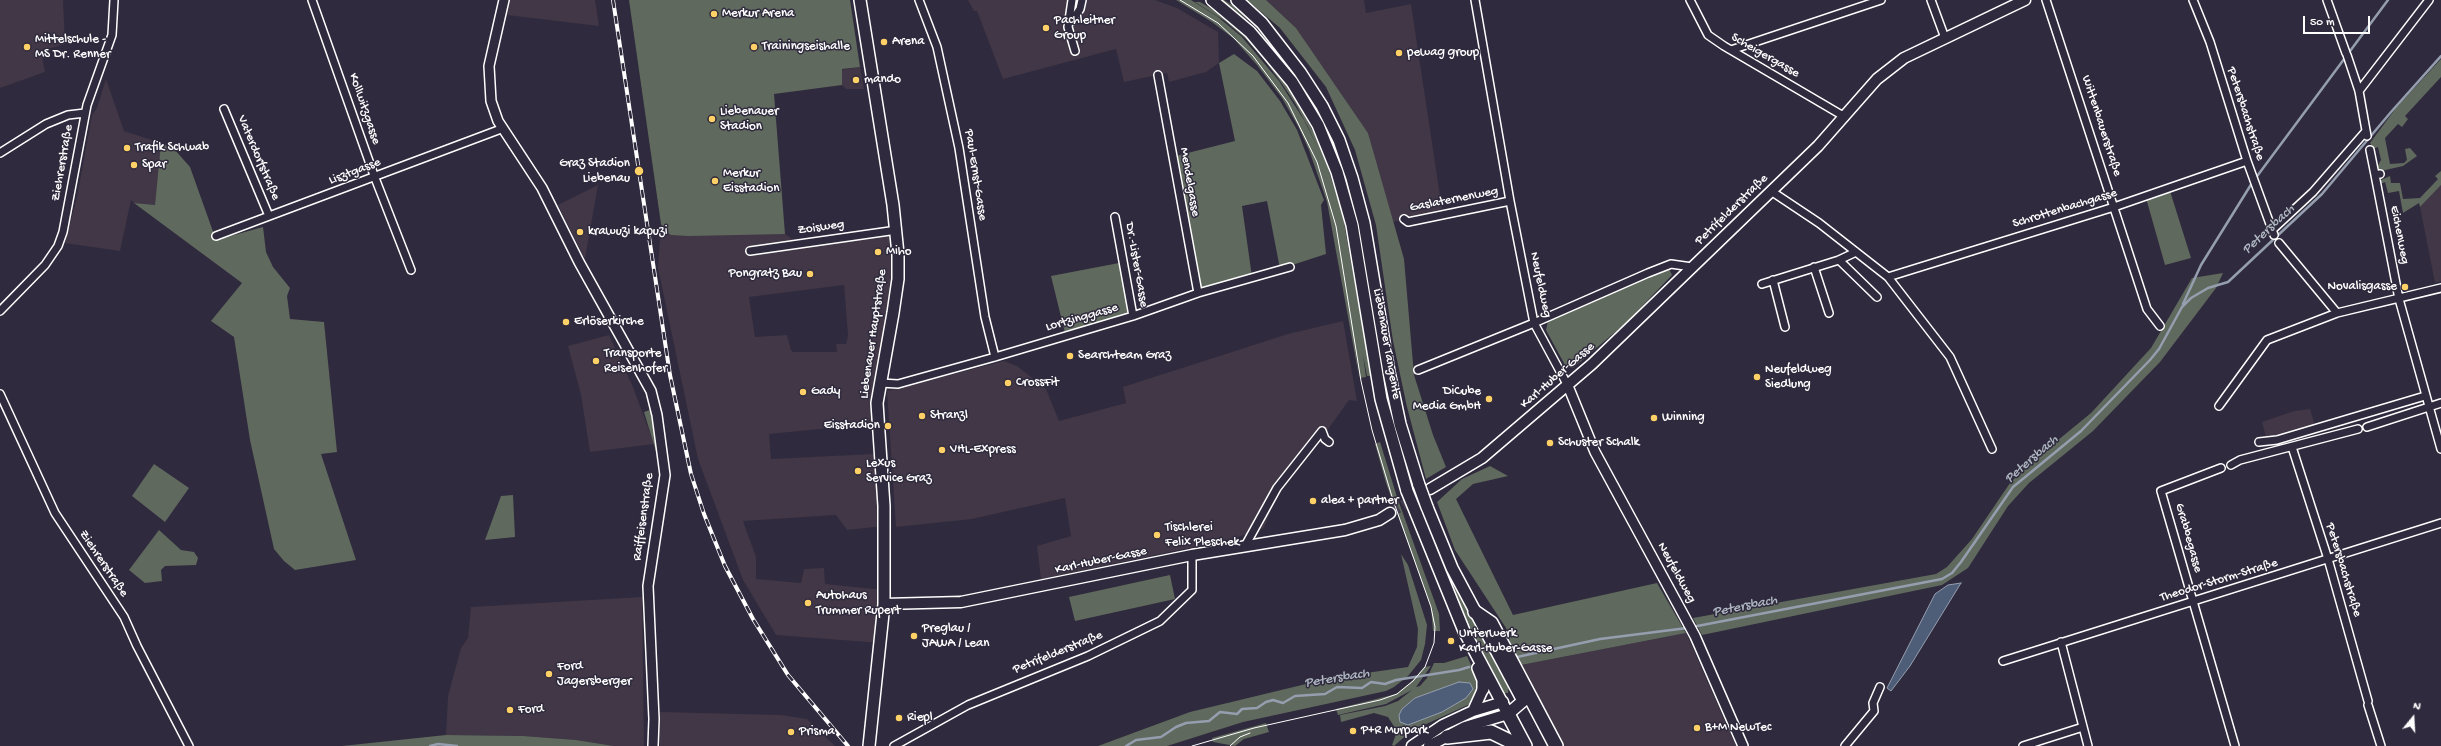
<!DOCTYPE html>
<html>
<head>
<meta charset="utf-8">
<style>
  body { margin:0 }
  #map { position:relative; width:2441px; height:746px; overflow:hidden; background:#2f2a3d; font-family:"Gochi Hand",sans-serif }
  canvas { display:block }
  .north { position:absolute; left:2393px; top:698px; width:40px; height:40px; -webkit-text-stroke:3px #2f2a3d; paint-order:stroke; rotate:18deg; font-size:11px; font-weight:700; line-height:16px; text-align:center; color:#fff }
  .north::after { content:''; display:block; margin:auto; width:14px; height:18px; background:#fff; clip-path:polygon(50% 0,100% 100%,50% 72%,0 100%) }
  .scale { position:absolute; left:2303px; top:16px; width:67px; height:18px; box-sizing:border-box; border:2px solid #fff; border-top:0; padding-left:5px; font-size:12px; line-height:14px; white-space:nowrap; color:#fff; -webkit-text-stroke:3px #2f2a3d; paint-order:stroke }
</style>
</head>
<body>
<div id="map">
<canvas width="2441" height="746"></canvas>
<div class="north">N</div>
<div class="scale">50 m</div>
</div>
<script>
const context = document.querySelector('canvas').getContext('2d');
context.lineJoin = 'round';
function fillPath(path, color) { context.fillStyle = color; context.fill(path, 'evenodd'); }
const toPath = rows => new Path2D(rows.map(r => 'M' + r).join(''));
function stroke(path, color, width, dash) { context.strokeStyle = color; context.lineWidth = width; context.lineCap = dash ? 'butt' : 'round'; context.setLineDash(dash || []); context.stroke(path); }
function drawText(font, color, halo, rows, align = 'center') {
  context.font = font + ' "Gochi Hand",sans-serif'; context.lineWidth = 3; context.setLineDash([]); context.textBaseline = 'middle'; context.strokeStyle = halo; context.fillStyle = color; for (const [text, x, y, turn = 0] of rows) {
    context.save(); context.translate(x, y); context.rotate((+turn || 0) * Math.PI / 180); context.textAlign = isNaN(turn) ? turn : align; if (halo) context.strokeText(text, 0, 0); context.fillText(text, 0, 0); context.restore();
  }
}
fillPath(toPath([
  [0,0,63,0,65,44,41,51,45,72,0,88],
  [510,0,595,0,599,26,507,15],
  [968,0,1155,0,1177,8,1218,32,1219,63,1206,72,1169,82,1167,73,1124,82,1116,49,1003,79,977,11,974,11],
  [1266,0,1364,0,1366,13,1411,4,1442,209,1393,222,1368,133,1296,28],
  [860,67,864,89,846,89,842,85,841,70],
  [106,79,124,131,161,143,155,205,134,203,131,200,120,251,65,243,77,197,92,115,97,108],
  [598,185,585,259,558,205],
  [2441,185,2441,281,2435,283,2420,207],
  [661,224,663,227,742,234,785,234,800,244,897,230,898,254,878,426,851,426,769,434,771,459,873,454,880,456,884,526,847,530,836,515,743,521,756,557,756,579,801,583,804,569,824,568,825,584,884,590,881,643,776,635,743,580,698,459,658,268],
  [844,285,848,335,846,344,836,344,837,352,793,352,791,350,787,335,755,337,749,297],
  [1343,321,1357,401,1349,400,1309,456,1277,493,1264,528,1232,539,1041,579,1037,546,1071,536,1065,498,972,519,896,527,887,391,1004,361,1017,366,1046,389,1059,421,1126,403,1123,387,1288,334],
  [609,335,633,387,654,444,590,452,581,395,568,346],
  [2310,409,2315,426,2282,435,2266,437,2262,422,2294,411],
  [642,597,644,746,614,746,576,740,523,736,446,735,448,696,461,648,468,638,471,607],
  [1686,633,1736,746,1561,746,1521,665],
  [660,712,781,715,807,719,835,746,660,746]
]), '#413746');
fillPath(toPath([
  [629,0,850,0,860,67,842,69,842,85,774,94,785,234,689,236,671,235,665,231,661,224],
  [1176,0,1191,0,1218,17,1242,37,1279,81,1304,120,1318,148,1308,127,1295,103,1280,81,1265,61,1246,39,1225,21,1195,2,1200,2,1222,15,1246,37,1276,70,1294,97,1314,133,1325,158,1343,217,1371,376,1367,376,1363,355,1366,377,1360,378,1353,334,1359,377,1327,202,1309,150,1298,126,1282,98,1257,65,1233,38,1212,22],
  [1219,0,1224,0,1233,6,1277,50,1308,93,1339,153,1359,225,1390,404,1409,472,1445,565,1509,684,1508,693,1504,693,1464,615,1406,474,1387,405,1350,197,1337,155,1325,127,1290,71,1253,29],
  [1247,0,1266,0,1296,28,1368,133,1404,259,1414,375,1433,435,1446,467,1426,479,1407,407,1393,341,1376,225,1355,150,1326,87,1280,28],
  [1234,54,1257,71,1280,101,1297,130,1324,200,1321,205,1326,254,1280,269,1267,201,1242,206,1252,277,1198,293,1172,157,1235,141,1219,63],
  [2441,59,2441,77,2405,116,2408,119,2402,127,2398,124,2385,138,2390,164,2404,163,2407,160,2405,149,2410,148,2417,156,2403,166,2381,171,2377,167,2381,160,2378,147,2373,149,2370,143,2396,108],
  [161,143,175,150,190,167,216,240,263,227,266,252,273,267,290,288,287,296,290,319,324,322,337,452,321,454,356,560,295,570,284,561,274,549,250,440,234,337,211,321,242,283,134,203,155,205],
  [2441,171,2441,185,2420,207,2419,203,2403,213,2399,191,2388,193,2385,182,2380,184,2381,180,2390,176,2391,183,2400,183,2403,199,2420,198,2438,179,2435,176],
  [2170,191,2191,258,2165,265,2146,198],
  [1119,263,1129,308,1127,315,1065,333,1051,276],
  [1668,267,1672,275,1627,322,1573,368,1566,367,1546,330,1548,321],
  [2223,273,2216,288,2160,362,2093,431,2029,483,2008,506,1968,568,1942,585,1702,635,1693,618,1936,574,1947,567,1972,539,2010,483,2030,463,2091,413,2151,348,2192,278],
  [650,410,654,420,658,458,644,412],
  [1380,442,1397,497,1433,597,1439,614,1440,631,1433,631,1431,607,1386,483,1375,444],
  [154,464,189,488,165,522,132,496],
  [1490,466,1508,476,1473,484,1456,499,1513,615,1657,583,1686,633,1521,665,1511,645,1506,628,1455,550,1437,502,1462,479],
  [513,495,515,537,485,540,501,496],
  [159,530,181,550,194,552,198,558,196,565,165,566,161,570,162,581,145,583,129,570],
  [1401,554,1408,565,1427,625,1425,644,1421,660,1408,676,1394,687,1386,691,1243,722,1167,746,1098,746,1190,712,1331,678,1408,667,1417,647,1418,629],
  [1170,575,1175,599,1075,621,1069,597],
  [1467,656,1476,676,1479,688,1476,697,1470,704,1411,731,1394,746,1392,745,1396,734,1395,728,1388,717,1374,713,1341,722,1340,715,1385,706,1398,701,1412,690,1386,704,1338,715,1336,709,1396,694,1412,681,1424,667,1431,666,1416,687,1420,686,1427,678,1434,663,1444,663],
  [1266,723,1269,732,1244,739,1235,746,1213,742,1212,738],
  [446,735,523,736,576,740,614,746,342,746]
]), '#60695d');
const water = toPath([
  [1961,583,1910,666,1891,691,1887,688,1935,594,1948,585,1961,583],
  [1459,682,1470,683,1473,689,1466,698,1442,712,1408,725,1400,722,1399,715,1402,709,1415,698,1459,682]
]);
fillPath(water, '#4e5e78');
stroke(water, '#959eae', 1);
stroke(toPath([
  [2183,304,2201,265,2252,183,2388,0],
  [1692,627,1942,579,1952,573,1961,562,2013,487,2081,431,2150,360,2159,349,2182,307,2191,298,2208,288,2228,282,2322,194,2391,112,2441,56],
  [1517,657,1600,639,1687,628],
  [430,746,438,744,457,746],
  [1126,746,1136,740,1161,737,1176,727,1186,723,1209,721,1220,712,1237,714,1242,709,1257,708,1266,702,1273,700,1283,703,1295,696,1325,694,1337,687,1362,688,1371,682,1385,684,1396,680,1459,670,1469,667]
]), '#959eae', 2.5);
stroke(toPath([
  [1390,513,1429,490]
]), '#443f50', 10, [10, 5]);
const minor = toPath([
  [312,0,375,178,411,270],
  [919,0,937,47,959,148,985,317,995,357],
  [1072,0,1068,27,1075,51],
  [1475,0,1510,201,1534,323,1568,386],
  [1690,0,1708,35,1724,46,1845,117],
  [1931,0,1945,38],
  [2046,0,2147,309,2160,326],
  [2193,0,2210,42,2247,161,2274,235],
  [2327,0,2346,53],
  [1072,21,1080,9,1082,0],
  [1731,50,1881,0],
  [2347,55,2359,91,2367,136],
  [1158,75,1198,293],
  [2359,91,2429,0],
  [224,109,269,216],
  [2370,150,2375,175],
  [0,153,46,124,68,115,85,113],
  [2380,174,2375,175,2399,299,2441,449],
  [1771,191,1819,223,1888,277,1950,357,1992,449],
  [1115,217,1133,316],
  [1404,219,1408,222,1510,201],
  [2271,231,2313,192,2366,131],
  [216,236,501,129],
  [2279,243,2337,313],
  [750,251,897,230],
  [1839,260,1877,297],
  [1814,267,1829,313],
  [1888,277,2114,207,2247,161],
  [1773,280,1785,327],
  [1762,284,1839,260,1856,252],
  [0,311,45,265,58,246,63,232,87,105,112,35,114,0],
  [1418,370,1534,323,1648,273,1671,264,1692,267],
  [880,383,898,384,995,357,1133,316,1198,293,1290,267],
  [0,394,55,513,124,617,137,646,189,746],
  [2219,406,2267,340,2337,313,2441,288],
  [2367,427,2441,403],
  [2259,442,2277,440,2425,396],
  [2292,447,2328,559,2368,701],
  [2231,465,2240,460,2358,429],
  [2221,468,2161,491,2235,746],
  [1245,546,1277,488,1322,431,1325,439,1329,442],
  [2061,642,2088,746],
  [2003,661,2441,523],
  [2368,705,2381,746],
  [894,746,968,705,1088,656,1160,621,1192,590,1192,555],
  [1845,746,1874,711,1873,703,1880,687],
  [2023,746,2083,727]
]);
const tertiary = toPath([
  [504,0,489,66,491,101,498,121,542,188,579,262,651,391,657,415,665,475,648,586,654,719,653,746],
  [1568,386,1595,452,1695,636,1743,746]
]);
const secondary = toPath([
  [1430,489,1482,458,1592,364,1818,146,1877,79,1904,58,2025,0],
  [884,604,961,602,1192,555,1345,530,1379,520,1390,513],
  [1473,711,1483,689],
  [1412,746,1443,725,1473,711,1503,702],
  [1429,746,1465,727,1508,714]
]);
const primary = toPath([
  [860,0,893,205,898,254,898,279,893,313,877,403,884,506,884,604,869,746],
  [1212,0,1250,32,1292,82,1318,125,1337,172,1352,225,1381,399,1407,491],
  [1237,0,1262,23,1300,72,1322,106,1339,140,1352,178,1364,223,1389,372,1400,424,1419,485],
  [1427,507,1452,568,1523,701],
  [1416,513,1464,631,1508,714,1523,701],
  [1478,668,1483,680,1483,689]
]);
const motorway = toPath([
  [1475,612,1491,623,1556,746],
  [1508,714,1525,746],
  [1447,737,1491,732,1520,746]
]);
stroke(minor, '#fff', 10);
stroke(tertiary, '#fff', 12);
stroke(secondary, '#fff', 13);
stroke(primary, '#fff', 14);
stroke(motorway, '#fff', 16);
stroke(minor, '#2f2a3d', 7);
stroke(tertiary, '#2f2a3d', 9);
stroke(secondary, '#2f2a3d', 10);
stroke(primary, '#2f2a3d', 11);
stroke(motorway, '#2f2a3d', 13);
stroke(toPath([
  [1180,0,1218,23,1253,56,1288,103,1317,162,1336,226,1361,381,1372,430,1393,500,1431,607,1435,627,1434,643,1425,667,1413,681,1397,694,1380,700,1254,728,1192,746],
  [1230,746,1240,737,1250,733]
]), '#fff', 1);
const rail = toPath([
  [613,0,670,375,691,474,704,514,725,566,753,619,788,675,848,746]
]);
stroke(rail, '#fff', 4);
stroke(rail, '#2f2a3d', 2.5, [8]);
const primaryBridge = toPath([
  [1419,485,1427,507],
  [1407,491,1416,513]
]);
stroke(primaryBridge, '#fff', 14, []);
stroke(primaryBridge, '#2f2a3d', 11);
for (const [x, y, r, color] of [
  [714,14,4,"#ffd166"],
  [1046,28,4,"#ffd166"],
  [884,42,4,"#ffd166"],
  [27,47,4,"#ffd166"],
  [754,47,4,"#ffd166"],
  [1399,53,4,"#ffd166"],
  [856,80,4,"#ffd166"],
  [712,119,4,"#ffd166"],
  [127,148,4,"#ffd166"],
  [134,165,4,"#ffd166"],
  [639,171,5,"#ffd166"],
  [715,181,4,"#ffd166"],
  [580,232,4,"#ffd166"],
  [878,252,4,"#ffd166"],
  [810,274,4,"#ffd166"],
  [2405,287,4,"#ffd166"],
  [566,322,4,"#ffd166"],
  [1070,356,4,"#ffd166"],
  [596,361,4,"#ffd166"],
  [1757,377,4,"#ffd166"],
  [1008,383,4,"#ffd166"],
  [803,392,4,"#ffd166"],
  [1489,399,4,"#ffd166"],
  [922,416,4,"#ffd166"],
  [1654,418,4,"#ffd166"],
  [888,426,4,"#ffd166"],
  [1550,443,4,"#ffd166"],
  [942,450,4,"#ffd166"],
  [858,471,4,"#ffd166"],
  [1313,501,4,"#ffd166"],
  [1157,535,4,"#ffd166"],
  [808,603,4,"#ffd166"],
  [914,636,4,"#ffd166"],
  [1451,641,4,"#ffd166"],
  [549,674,4,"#ffd166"],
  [510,710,4,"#ffd166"],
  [899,718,4,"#ffd166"],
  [1697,728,4,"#ffd166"],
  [1353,731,4,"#ffd166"],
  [791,732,4,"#ffd166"]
]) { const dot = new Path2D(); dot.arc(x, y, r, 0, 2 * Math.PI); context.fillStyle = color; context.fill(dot); stroke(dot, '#2f2a3d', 1.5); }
drawText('13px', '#fff', '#2f2a3d', [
  ["Merkur Arena",722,14],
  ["Pachleitner",1054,21],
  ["Group",1054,36],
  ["Mittelschule -",35,40],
  ["MS Dr. Renner",35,55],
  ["Arena",892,42],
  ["Trainingseishalle",762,47],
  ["pewag group",1407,53],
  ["mando",864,80],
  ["Liebenauer",720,112],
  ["Stadion",720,127],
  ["Trafik Schwab",135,148],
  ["Graz Stadion",630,164,"right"],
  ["Liebenau",630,179,"right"],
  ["Spar",142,165],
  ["Merkur",723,174],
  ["Eisstadion",723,189],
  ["krawuzi kapuzi",588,232],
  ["Miho",886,252],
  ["Pongratz Bau",802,274,"right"],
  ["Novalisgasse",2397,287,"right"],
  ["Erlöserkirche",574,322],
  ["Transporte",604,354],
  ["Reisenhofer",604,369],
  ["Searchteam Graz",1078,356],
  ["Neufeldweg",1765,370],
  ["Siedlung",1765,385],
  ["CrossFit",1016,383],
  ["Gady",811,392],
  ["DiCube",1481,392,"right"],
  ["Media GmbH",1481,407,"right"],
  ["Stranzl",930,416],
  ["Winning",1662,418],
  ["Eisstadion",880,426,"right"],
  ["Schuster Schalk",1558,443],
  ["VHL-Express",950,450],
  ["Lexus",866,464],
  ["Service Graz",866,479],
  ["alea + partner",1321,501],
  ["Tischlerei",1165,528],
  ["Felix Pleschek",1165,543],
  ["Autohaus",816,596],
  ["Trummer Rupert",816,611],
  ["Preglau /",922,629],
  ["JAWA / Lean",922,644],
  ["Unterwerk",1459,634],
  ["Karl-Huber-Gasse",1459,649],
  ["Ford",557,667],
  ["Jagersberger",557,682],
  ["Ford",518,710],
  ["Riepl",907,718],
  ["B+M NewTec",1705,728],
  ["P+R Murpark",1361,731],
  ["Prisma",799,732]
], 'left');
drawText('13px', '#fff', '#2f2a3d', [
  ["Scheigergasse",1765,56,30],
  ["Kollwitzgasse",364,109,71],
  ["Petersbachstraße",2245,114,72],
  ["Wittenbauerstraße",2101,126,72],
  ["Vaterdorfstraße",258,158,67],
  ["Ziehrerstraße",63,163,-80],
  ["Lisztgasse",355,172,-21],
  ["Paul-Ernst-Gasse",975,175,81],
  ["Mendelgasse",1189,182,80],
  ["Gaslaternenweg",1454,200,-11],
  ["Schrottenbachgasse",2065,209,-17],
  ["Petrifelderstraße",1732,210,-44],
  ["Zoisweg",821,228,-8],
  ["Eichenweg",2399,235,79],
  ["Dr.-Lister-Gasse",1136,265,80],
  ["Neufeldweg",1540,285,78],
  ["Lortzinggasse",1082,318,-16],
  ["Liebenauer Hauptstraße",874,334,-82],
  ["Liebenauer Tangente",1386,344,80],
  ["Karl-Huber-Gasse",1558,376,-41],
  ["Raiffeisenstraße",644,517,-82],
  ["Grabbegasse",2188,538,74],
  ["Karl-Huber-Gasse",1101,561,-12],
  ["Ziehrerstraße",103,564,56],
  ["Petersbachstraße",2343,570,73],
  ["Neufeldweg",1676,573,61],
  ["Theodor-Storm-Straße",2219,581,-17],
  ["Petrifelderstraße",1058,653,-22]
]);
drawText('italic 14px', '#afb7c2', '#2f2a3d', [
  ["Petersbach",2269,230,-43],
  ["Petersbach",2032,460,-41],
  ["Petersbach",1745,607,-11],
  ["Petersbach",1337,679,-9]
]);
</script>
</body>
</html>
